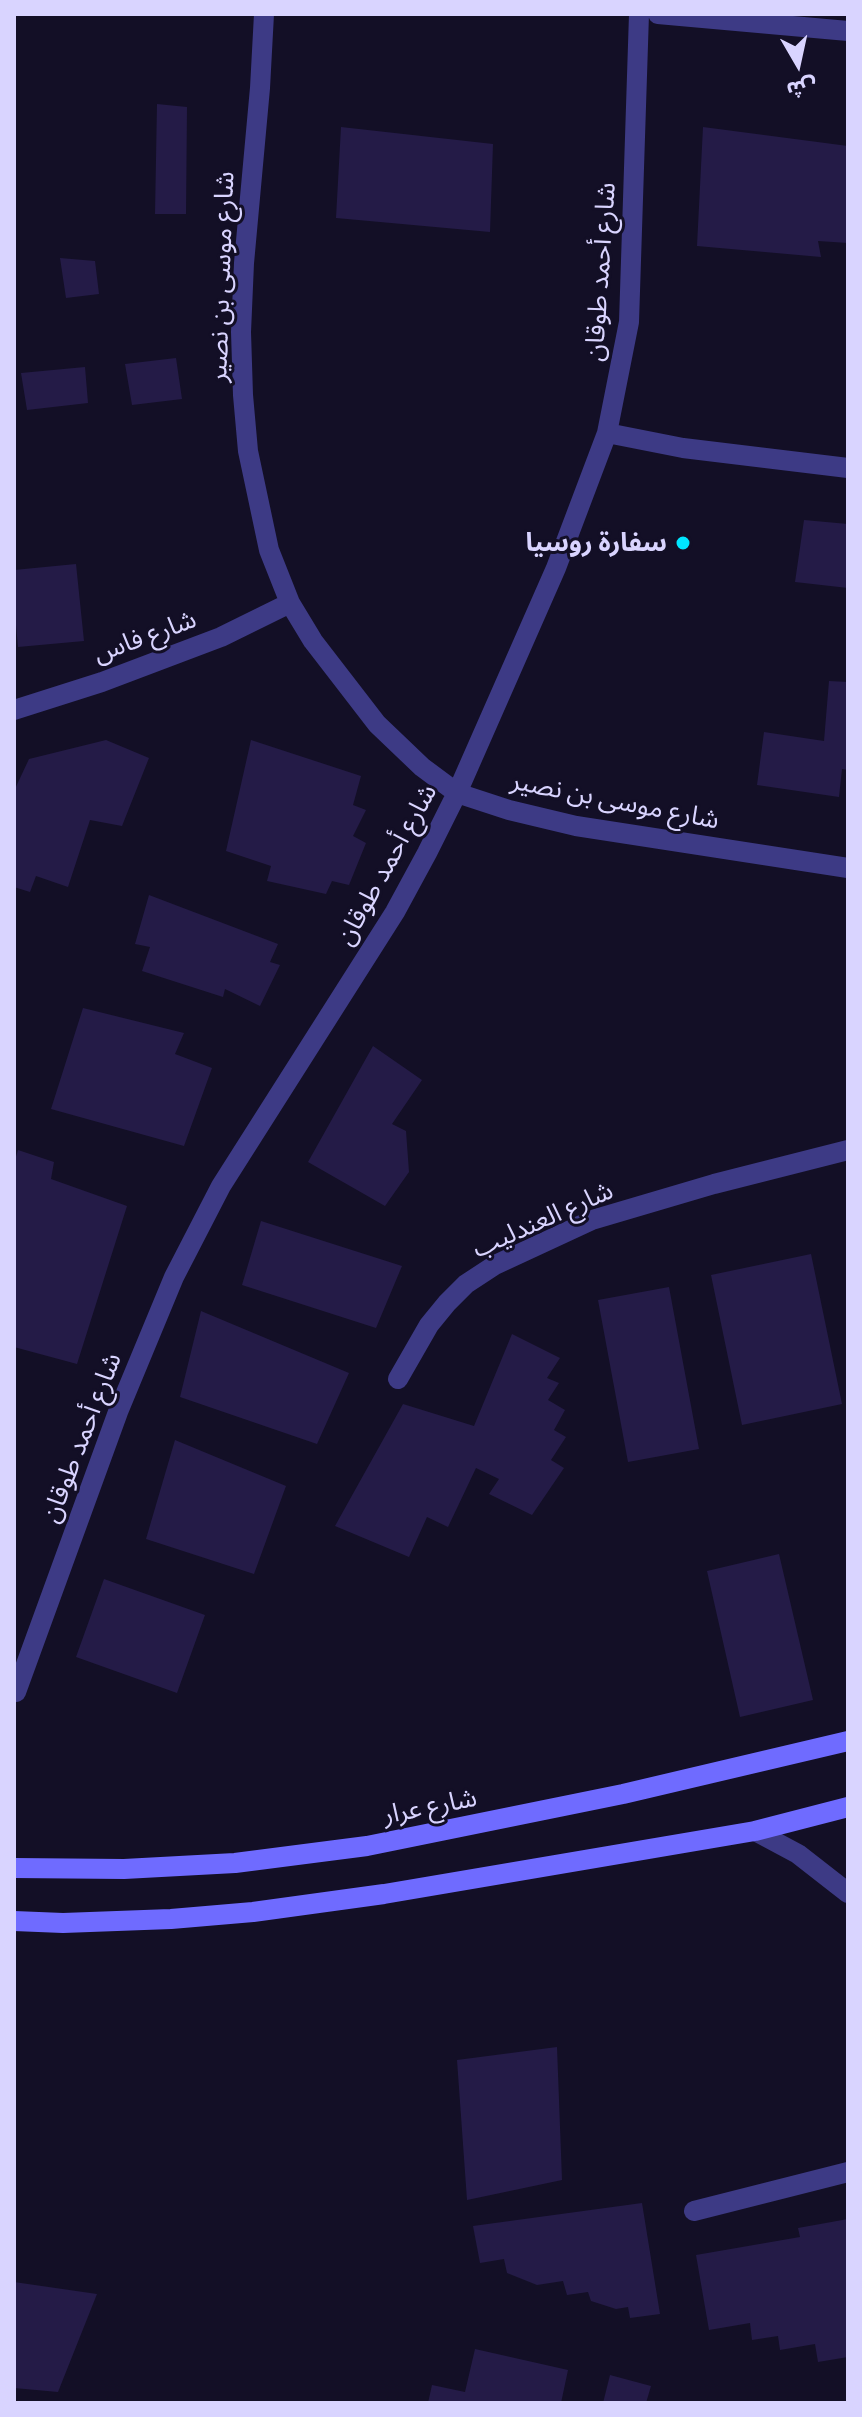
<!DOCTYPE html>
<html>
<head>
<meta charset="utf-8">
<style>
  body { margin:0 }
  #map { position:relative; width:862px; height:2417px; overflow:hidden; background:#130f26; font-family:Cabin,"Noto Sans Arabic",sans-serif }
  canvas { display:block }
  .frame { position:absolute; inset:0; border:16px solid #d9d4ff; pointer-events:none }
  .north { position:absolute; left:758px; top:24px; width:80px; height:80px; -webkit-text-stroke:6px #130f26; paint-order:stroke; rotate:171deg; font-size:22px; font-weight:700; line-height:32px; text-align:center; color:#d9d4ff }
  .north::after { content:''; display:block; margin:auto; width:28px; height:36px; background:#d9d4ff; clip-path:polygon(50% 0,100% 100%,50% 72%,0 100%) }
</style>
</head>
<body>
<div id="map">
<canvas width="862" height="2417"></canvas>
<div class="frame"></div>
<div class="north">ش</div>
</div>
<script>
const context = document.querySelector('canvas').getContext('2d');
context.lineJoin = 'round';
function fillPath(path, color) { context.fillStyle = color; context.fill(path, 'evenodd'); }
const toPath = rows => new Path2D(rows.map(r => 'M' + r).join(''));
function stroke(path, color, width, dash) { context.strokeStyle = color; context.lineWidth = width; context.lineCap = dash ? 'butt' : 'round'; context.setLineDash(dash || []); context.stroke(path); }
function drawText(font, color, halo, rows, align = 'center') {
  context.font = font + ' Cabin,"Noto Sans Arabic",sans-serif'; context.lineWidth = 6; context.setLineDash([]); context.textBaseline = 'middle'; context.strokeStyle = halo; context.fillStyle = color; for (const [text, x, y, turn = 0] of rows) {
    context.save(); context.translate(x, y); context.rotate((+turn || 0) * Math.PI / 180); context.textAlign = isNaN(turn) ? turn : align; if (halo) context.strokeText(text, 0, 0); context.fillText(text, 0, 0); context.restore();
  }
}
fillPath(toPath([
  [157,104,187,107,186,214,155,214],
  [341,127,493,144,490,232,336,218],
  [703,127,848,146,848,243,818,241,821,257,697,246],
  [60,258,95,261,99,294,66,298],
  [176,358,182,399,132,405,125,364],
  [85,367,88,403,27,410,21,373],
  [804,520,848,524,848,588,795,582],
  [76,564,84,641,18,647,14,604,14,570],
  [829,681,848,682,848,770,842,769,839,797,757,785,764,732,824,741],
  [106,740,149,758,122,826,90,820,68,887,36,876,30,892,14,887,14,791,29,759],
  [251,740,361,776,353,805,366,810,353,836,366,843,349,885,332,881,326,894,267,881,271,866,226,851],
  [149,895,278,944,270,962,280,965,260,1006,225,989,223,997,142,971,150,947,135,944],
  [83,1008,184,1033,175,1054,212,1068,184,1146,51,1109],
  [373,1046,422,1080,392,1124,406,1131,409,1172,385,1206,308,1162],
  [18,1150,54,1162,51,1179,127,1206,77,1364,14,1347,14,1163],
  [261,1221,402,1266,376,1328,242,1285],
  [811,1254,842,1404,742,1425,711,1275],
  [669,1287,699,1449,628,1462,598,1300],
  [201,1311,349,1373,317,1444,180,1397],
  [512,1334,560,1358,547,1378,559,1383,548,1400,565,1410,554,1430,566,1437,551,1460,564,1468,532,1515,489,1494,499,1479,476,1468,448,1527,427,1517,409,1557,335,1526,403,1404,474,1426],
  [175,1440,286,1486,254,1574,146,1539],
  [779,1554,813,1700,740,1717,707,1571],
  [104,1579,205,1615,177,1693,76,1657],
  [557,2047,562,2180,467,2200,457,2060],
  [642,2203,660,2314,630,2318,628,2307,616,2309,591,2301,588,2292,567,2295,563,2281,537,2285,507,2273,504,2259,480,2263,473,2226],
  [848,2219,848,2357,818,2362,815,2344,780,2350,778,2336,752,2340,750,2323,709,2330,696,2255,800,2237,798,2228],
  [14,2282,97,2294,58,2392,14,2388],
  [475,2349,568,2370,561,2403,428,2403,432,2385,465,2392],
  [610,2375,651,2386,646,2403,603,2403]
]), '#241b47');
stroke(toPath([
  [264,14,260,88,244,263,241,332,243,395,248,451,269,550,290,603,313,641,377,724,422,767,457,793,509,810,576,826,848,868],
  [658,14,848,31],
  [607,433,683,448,848,468],
  [14,710,102,682,221,637,290,603],
  [398,1379,429,1325,447,1303,466,1284,495,1265,592,1220,714,1184,848,1150],
  [16,1692,118,1412,174,1277,221,1186,395,912,427,853,457,793,556,568,607,433,629,322,639,14],
  [755,1831,798,1854,848,1893],
  [694,2211,848,2172]
]), '#3d3a85', 20);
stroke(toPath([
  [14,1868,124,1869,235,1863,367,1846,623,1794,848,1741],
  [14,1921,63,1923,171,1919,253,1912,384,1894,755,1831,848,1807]
]), '#6f6bff', 20);
for (const [x, y, r, color] of [
  [683,543,8,"#00e5ff"]
]) { const dot = new Path2D(); dot.arc(x, y, r, 0, 2 * Math.PI); context.fillStyle = color; context.fill(dot); stroke(dot, '#130f26', 3); }
drawText('26px', '#d9d4ff', '#130f26', [
  ["شارع أحمد طوقان",601,272,-86],
  ["شارع موسى بن نصير",222,277,-88],
  ["شارع فاس",145,637,-20],
  ["شارع موسى بن نصير",615,801,11],
  ["شارع أحمد طوقان",387,865,-61],
  ["شارع العندليب",543,1220,-24],
  ["شارع أحمد طوقان",82,1438,-69],
  ["شارع عرار",430,1807,-11]
]);
drawText('bold 26px', '#d9d4ff', '#130f26', [
  ["سفارة روسيا",667,543]
], 'right');
</script>
</body>
</html>
